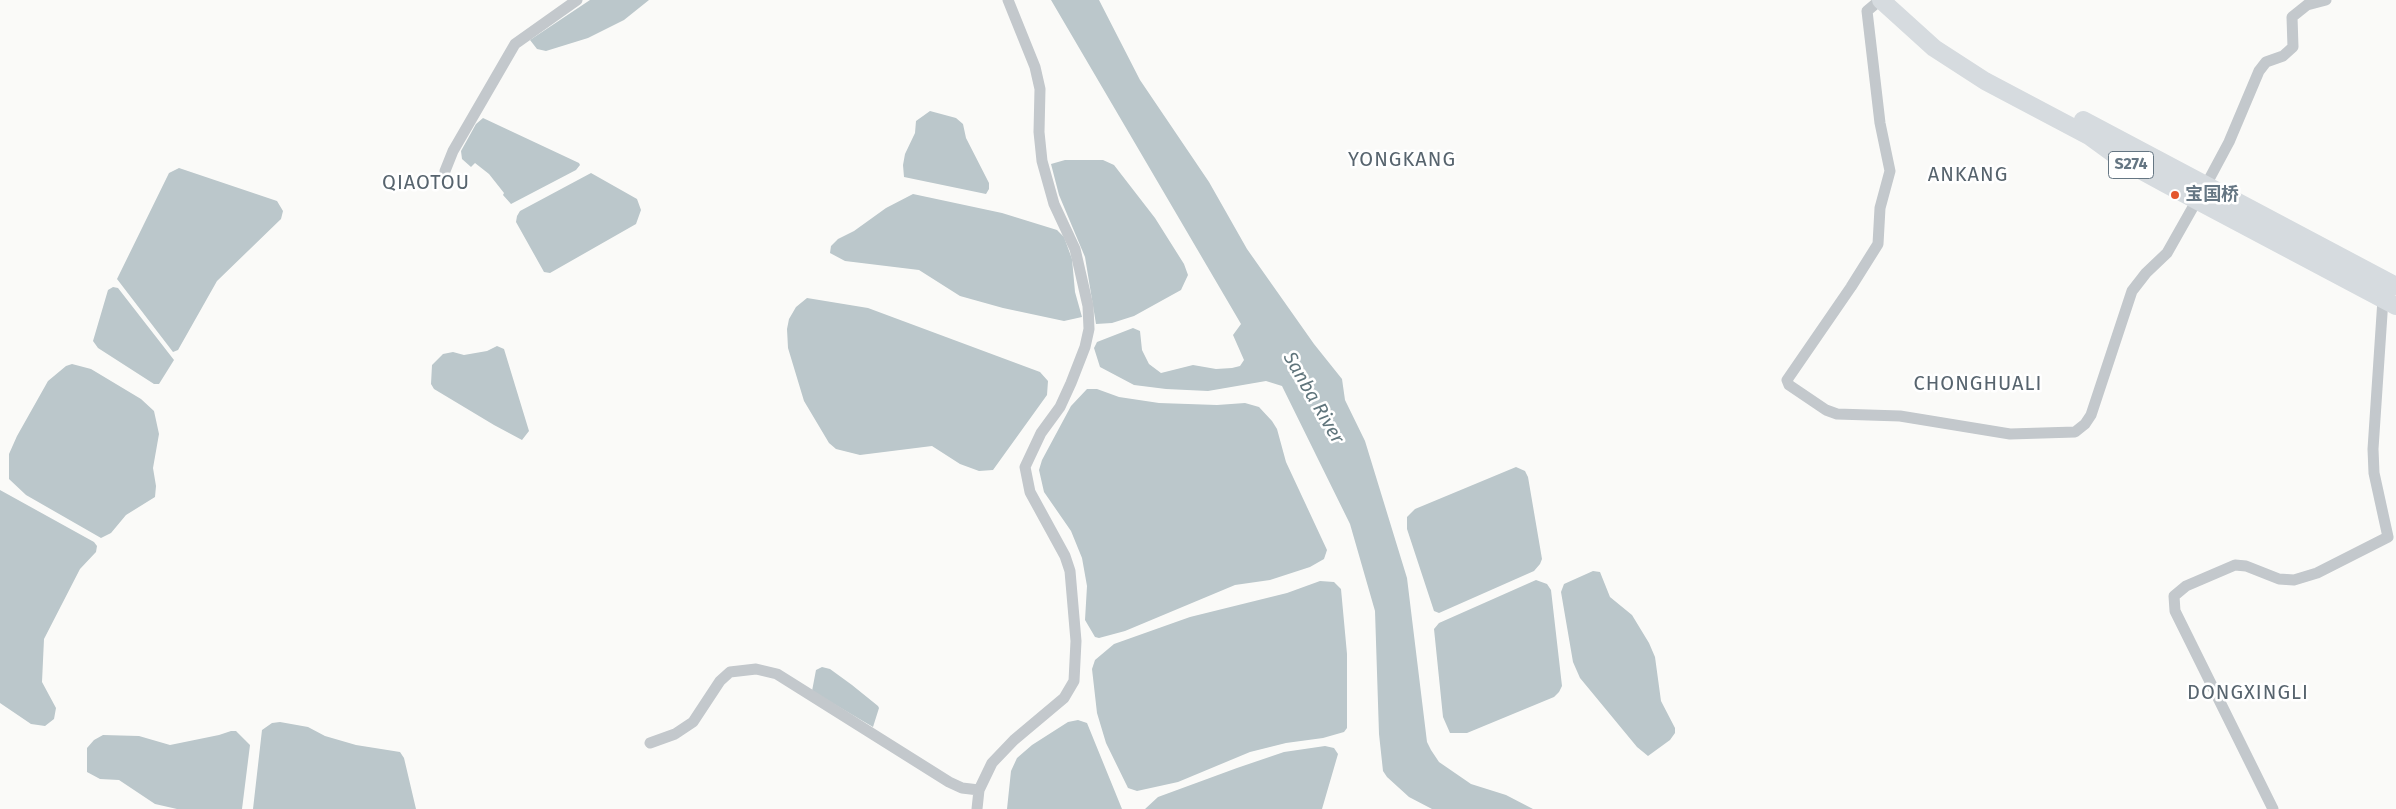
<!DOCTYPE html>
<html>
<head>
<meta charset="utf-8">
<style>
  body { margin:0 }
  canvas { display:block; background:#fafaf8 }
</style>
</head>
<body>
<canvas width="2396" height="809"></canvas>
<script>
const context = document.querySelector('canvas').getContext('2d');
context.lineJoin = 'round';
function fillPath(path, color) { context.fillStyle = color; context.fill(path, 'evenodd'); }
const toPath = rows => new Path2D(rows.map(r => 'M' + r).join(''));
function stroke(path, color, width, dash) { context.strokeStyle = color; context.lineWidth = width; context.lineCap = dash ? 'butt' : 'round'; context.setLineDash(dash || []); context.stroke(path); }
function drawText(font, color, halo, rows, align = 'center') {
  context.font = font + ' "Fira Sans","Noto Sans SC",sans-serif'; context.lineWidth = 5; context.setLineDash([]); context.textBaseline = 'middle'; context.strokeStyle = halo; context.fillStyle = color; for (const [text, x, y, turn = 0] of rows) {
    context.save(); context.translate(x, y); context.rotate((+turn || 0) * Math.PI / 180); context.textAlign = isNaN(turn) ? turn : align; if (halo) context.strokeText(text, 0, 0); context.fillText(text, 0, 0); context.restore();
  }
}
fillPath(toPath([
  [590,0,649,0,624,20,588,38,546,51,537,49,530,40],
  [1051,0,1099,0,1140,80,1209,182,1247,249,1314,344,1342,379,1345,400,1365,441,1407,578,1427,742,1431,750,1439,762,1471,784,1506,795,1533,809,1432,809,1409,797,1387,777,1383,771,1379,734,1375,611,1350,524,1282,386,1266,381,1208,391,1166,389,1134,385,1100,367,1094,348,1097,342,1133,328,1140,331,1142,350,1149,364,1161,373,1193,365,1216,369,1232,368,1240,366,1244,360,1233,335,1241,324],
  [930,111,956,118,963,124,966,138,989,183,989,189,986,194,904,177,903,165,905,154,915,133,916,121],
  [483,118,579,163,580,165,576,170,511,204,503,195,504,193,489,174,475,163,471,167,462,159,461,151,476,124],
  [1065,160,1103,160,1114,165,1155,218,1184,264,1188,275,1181,290,1134,316,1112,323,1096,324,1085,257,1059,195,1051,164],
  [179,168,277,201,283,211,281,219,217,281,178,350,173,352,117,279,169,173],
  [591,173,637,199,641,210,636,224,550,273,544,272,516,222,517,216,520,211],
  [913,194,1002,213,1057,230,1064,237,1072,259,1075,292,1082,317,1064,321,1003,308,960,296,919,270,845,261,830,253,831,246,838,239,854,231,886,208],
  [113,287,118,288,174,360,159,384,154,384,98,348,93,341,108,290],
  [807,298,868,308,1040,372,1048,381,1047,395,993,470,979,471,960,464,932,446,860,455,836,449,829,443,804,401,788,348,787,329,789,319,796,307],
  [497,346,504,349,529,431,522,440,494,425,434,389,431,384,432,365,443,354,453,352,464,355,487,351],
  [72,364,91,369,141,399,154,411,159,434,153,468,156,486,155,497,126,515,111,533,101,538,26,495,9,479,9,454,17,436,48,381,66,366],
  [1087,389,1097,389,1119,397,1159,403,1217,405,1245,403,1259,407,1272,421,1277,429,1286,462,1327,550,1324,559,1310,567,1270,580,1235,585,1125,631,1099,638,1095,637,1085,620,1087,586,1082,558,1071,531,1044,492,1039,470,1042,460,1071,406],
  [1516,467,1525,471,1528,477,1542,559,1540,564,1534,571,1439,613,1434,611,1407,529,1407,517,1415,509],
  [0,490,94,542,97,546,96,552,80,569,44,639,42,682,56,708,54,719,45,726,31,724,0,703],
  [1593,571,1600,572,1610,597,1632,615,1649,643,1655,657,1661,701,1675,728,1675,733,1670,740,1648,756,1637,747,1580,678,1573,662,1561,592,1564,584],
  [1536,580,1547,584,1551,590,1562,686,1559,692,1554,697,1467,733,1450,733,1443,717,1434,629,1439,623],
  [1320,581,1334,582,1341,589,1347,654,1347,728,1344,732,1323,738,1286,743,1250,752,1178,782,1137,791,1128,788,1106,743,1097,713,1092,669,1095,660,1114,644,1190,617,1287,593],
  [822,667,830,669,852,685,878,706,879,708,873,727,812,691,816,670],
  [1078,720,1087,723,1122,809,1007,809,1011,771,1017,758,1032,745,1068,722],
  [280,722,308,727,325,736,356,745,400,752,404,758,416,809,253,809,262,730,272,723],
  [231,731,236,731,250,745,242,809,177,809,155,804,119,780,100,779,87,772,87,748,94,740,103,735,139,736,170,745,219,735],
  [1325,746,1334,748,1338,754,1322,809,1145,809,1158,797,1237,768,1284,752]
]), '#bbc7cb');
stroke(toPath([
  [1880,0,1867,11,1880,123,1890,171,1880,208,1878,244,1851,287,1787,380,1789,385,1826,410,1837,414,1900,416,2010,434,2075,432,2085,424,2091,415,2132,291,2146,273,2167,253,2197,200],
  [445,171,453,151,515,44,577,0],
  [2206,185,2229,142,2259,71,2266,62,2283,56,2293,47,2292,17,2307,5,2326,0],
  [650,743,675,734,693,722,720,681,730,672,756,669,777,674,949,782,962,788,979,790],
  [977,809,979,790,992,763,1014,740,1064,698,1074,681,1076,641,1070,571,1065,556,1030,492,1025,467,1041,433,1060,407,1071,383,1085,347,1089,329,1088,306,1075,249,1054,204,1042,161,1039,132,1040,89,1035,67,1008,0],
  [2273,809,2175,611,2174,596,2186,586,2235,565,2246,566,2279,579,2294,580,2317,573,2388,537,2374,473,2373,449,2383,299]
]), '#c3c8cc', 11);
stroke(toPath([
  [1881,0,1934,48,1985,81,2089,136,2122,160,2166,184,2396,306],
  [2083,120,2396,286]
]), '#d6dbdf', 18);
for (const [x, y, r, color] of [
  [2175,195,5,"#e4572e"]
]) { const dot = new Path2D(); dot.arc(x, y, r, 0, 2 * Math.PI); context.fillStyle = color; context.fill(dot); stroke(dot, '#fff', 2); }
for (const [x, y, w] of [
  [2131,165,45]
]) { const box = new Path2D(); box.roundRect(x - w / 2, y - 13.5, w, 27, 4); context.fillStyle = '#fff'; context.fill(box); stroke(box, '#657683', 1); }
drawText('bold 16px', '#657683', null, [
  ["S274",2131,165]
]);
drawText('bold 18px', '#657683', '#fff', [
  ["宝国桥",2185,195]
], 'left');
drawText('italic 19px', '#60757c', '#fff', [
  ["Sanba River",1313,398,60]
]);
context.letterSpacing = '1px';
drawText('20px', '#57646e', '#fff', [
  ["YONGKANG",1402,160],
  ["ANKANG",1968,175],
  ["QIAOTOU",426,183],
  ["CHONGHUALI",1978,384],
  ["DONGXINGLI",2248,693]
]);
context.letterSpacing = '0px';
</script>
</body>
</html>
